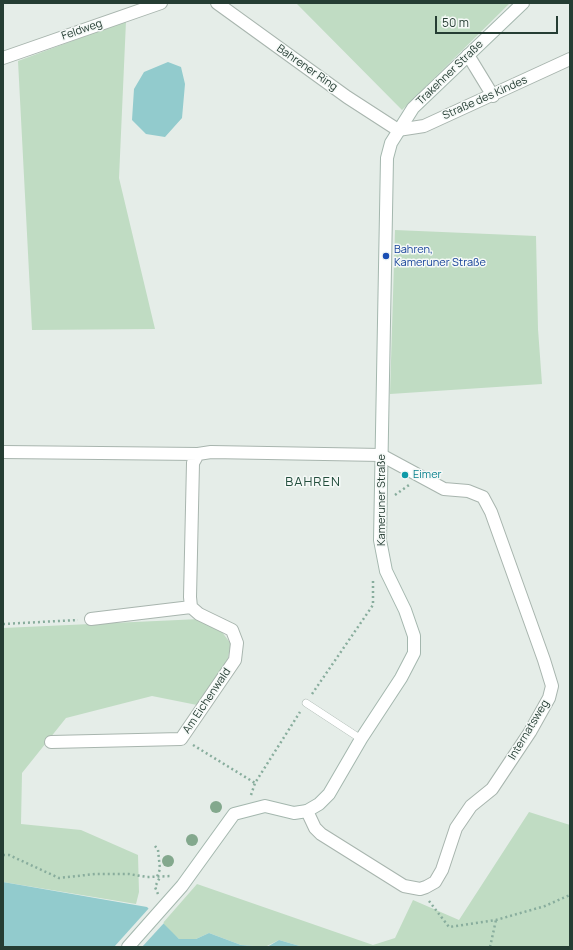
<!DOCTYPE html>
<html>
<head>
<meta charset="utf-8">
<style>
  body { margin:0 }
  #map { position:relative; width:573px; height:950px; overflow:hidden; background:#e5ede8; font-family:Manrope,sans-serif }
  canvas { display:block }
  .frame { position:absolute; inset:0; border:4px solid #253d33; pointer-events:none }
  .scale { position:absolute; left:435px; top:16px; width:123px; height:18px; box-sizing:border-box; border:2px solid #253d33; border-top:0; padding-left:5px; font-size:12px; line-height:14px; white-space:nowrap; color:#253d33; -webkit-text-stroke:3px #f5f9f7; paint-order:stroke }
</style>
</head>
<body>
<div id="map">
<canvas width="573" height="950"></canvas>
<div class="frame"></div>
<div class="scale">50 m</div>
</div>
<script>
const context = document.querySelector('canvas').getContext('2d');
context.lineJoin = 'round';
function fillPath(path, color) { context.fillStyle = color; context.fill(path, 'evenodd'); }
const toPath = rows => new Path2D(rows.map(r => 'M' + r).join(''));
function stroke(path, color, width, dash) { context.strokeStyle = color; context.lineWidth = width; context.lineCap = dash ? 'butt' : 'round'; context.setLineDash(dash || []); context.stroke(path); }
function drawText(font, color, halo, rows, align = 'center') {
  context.font = font + ' Manrope,sans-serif'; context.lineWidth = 3; context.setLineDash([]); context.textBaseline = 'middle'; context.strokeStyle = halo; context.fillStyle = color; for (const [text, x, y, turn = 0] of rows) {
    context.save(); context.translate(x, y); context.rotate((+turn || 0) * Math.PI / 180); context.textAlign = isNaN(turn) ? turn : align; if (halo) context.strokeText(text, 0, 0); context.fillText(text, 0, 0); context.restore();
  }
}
fillPath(toPath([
  [296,3,510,3,402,110],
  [126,21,119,178,155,329,32,330,18,61],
  [395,230,536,236,538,329,542,384,390,394],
  [200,619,222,632,231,644,227,662,197,705,152,696,66,718,22,773,21,824,81,830,138,855,139,892,136,904,3,882,3,628],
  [529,812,570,825,570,947,303,947,279,940,265,947,241,945,209,933,196,939,179,939,162,924,197,884,373,945,395,938,413,900,459,920]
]), '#c0dcc3');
fillPath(toPath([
  [168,62,181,67,185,84,182,118,165,137,146,134,132,120,134,89,144,72],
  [3,882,147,907,179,939,196,939,209,933,241,945,265,947,3,947],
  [279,940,303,947,267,947]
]), '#92cbcd');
fillPath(toPath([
  [150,907,164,923,142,947,114,947]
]), '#e5ede8');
const lane = toPath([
  [306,703,361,739]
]);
const street = toPath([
  [217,3,347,97,398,130,424,126,570,59],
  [468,55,493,96],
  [3,58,161,3],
  [3,452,198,454,211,452,381,455,444,489,468,491,483,497,491,512,544,660,552,686,549,698,530,732,492,789,471,806,456,828,442,870,435,882,426,887,420,889,404,886,321,834,315,828,307,811],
  [191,607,190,597,193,463,198,454],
  [51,742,181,739,235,660,237,643,232,630,199,614,191,607,91,619]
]);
const secondary = toPath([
  [128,947,182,886,234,814,265,806,294,813,307,811,319,804,329,794,361,739,401,678,414,653,414,636,405,610,386,571,380,540,387,158,391,143,413,108,523,3]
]);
stroke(lane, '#a8b5ae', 8);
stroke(street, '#a8b5ae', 14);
stroke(secondary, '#a4b7ae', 14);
stroke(toPath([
  [395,495,409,485],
  [3,624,78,620],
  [312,694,373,605,373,578],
  [193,745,255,783],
  [251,795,255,783,300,712],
  [155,846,158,850,160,869,157,877],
  [3,855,9,855,59,878,95,874,129,874,147,877,172,876],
  [158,894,155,887,160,877],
  [429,901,449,927,496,920,545,906,570,895],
  [490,947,496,920]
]), '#88ad9d', 2.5, [2, 3]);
stroke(lane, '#fff', 7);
stroke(street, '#fff', 12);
stroke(secondary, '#fff', 12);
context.fillStyle = '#83a88d';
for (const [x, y] of [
  [216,807],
  [192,840],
  [168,861]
]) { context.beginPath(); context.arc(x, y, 6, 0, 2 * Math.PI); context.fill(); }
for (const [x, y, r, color] of [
  [386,256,4,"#1a4fb4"],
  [405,475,4,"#0f9aa8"]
]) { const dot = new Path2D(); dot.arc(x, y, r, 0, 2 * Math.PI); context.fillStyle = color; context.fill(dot); stroke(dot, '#f5f9f7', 1.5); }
drawText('11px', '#253d33', '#f5f9f7', [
  ["Feldweg",82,30,-19],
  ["Bahrener Ring",307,68,35],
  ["Trakehner Straße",450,73,-44],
  ["Straße des Kindes",485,98,-24],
  ["Kameruner Straße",382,500,-90],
  ["Am Eichenwald",207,701,-56],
  ["Internatsweg",529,730,-59]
]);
drawText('11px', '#164399', '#f5f9f7', [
  ["Bahren,",394,250],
  ["Kameruner Straße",394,263]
], 'left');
drawText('11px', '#0d838f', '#f5f9f7', [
  ["Eimer",413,475]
], 'left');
context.letterSpacing = '1px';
drawText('13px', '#234e3d', '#f5f9f7', [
  ["BAHREN",313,482]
]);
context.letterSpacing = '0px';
</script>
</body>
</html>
